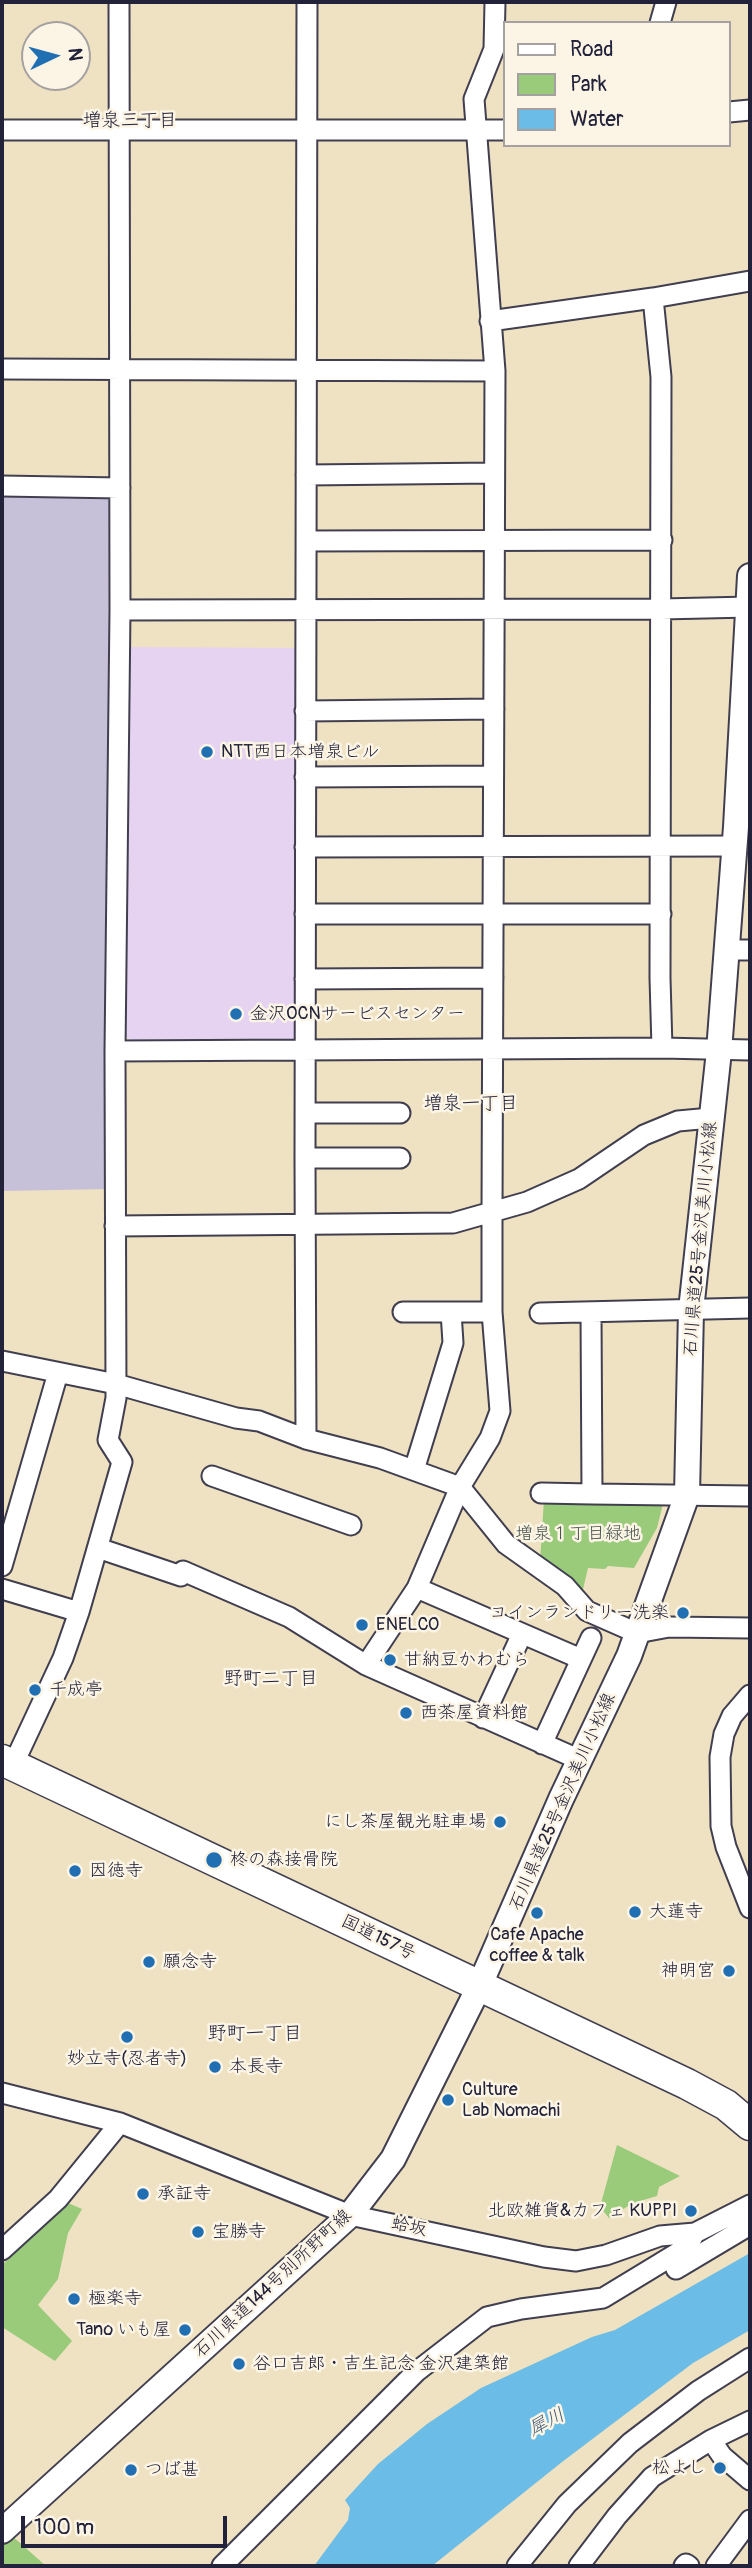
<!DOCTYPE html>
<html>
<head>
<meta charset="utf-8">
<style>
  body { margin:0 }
  #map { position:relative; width:752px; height:2568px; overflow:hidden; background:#efe2c2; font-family:Pangolin,sans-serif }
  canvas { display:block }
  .frame { position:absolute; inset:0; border:4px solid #22223b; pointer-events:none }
  .legend { position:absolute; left:503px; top:21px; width:228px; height:126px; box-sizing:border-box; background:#fcf5e5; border:2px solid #a5a1a1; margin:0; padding:9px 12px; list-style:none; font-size:21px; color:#22223b }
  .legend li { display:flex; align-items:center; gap:14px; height:35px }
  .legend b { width:35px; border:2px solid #a5a1a1 }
  .north { position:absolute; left:21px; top:21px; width:70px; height:70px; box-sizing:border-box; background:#fcf5e5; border:2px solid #a5a1a1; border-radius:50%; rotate:85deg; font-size:19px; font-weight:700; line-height:28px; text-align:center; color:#22223b }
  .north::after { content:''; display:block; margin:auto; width:24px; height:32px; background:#1f6fb2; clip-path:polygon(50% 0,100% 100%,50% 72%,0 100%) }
  .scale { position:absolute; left:21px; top:2516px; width:206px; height:32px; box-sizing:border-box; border:4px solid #22223b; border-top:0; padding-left:9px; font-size:21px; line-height:24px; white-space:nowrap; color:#22223b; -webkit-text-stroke:5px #fcf5e5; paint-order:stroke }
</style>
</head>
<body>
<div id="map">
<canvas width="752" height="2568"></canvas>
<div class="frame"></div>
<ul class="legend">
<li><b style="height:9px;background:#fff"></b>Road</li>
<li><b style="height:19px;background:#99cb7b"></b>Park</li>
<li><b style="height:19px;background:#6bbce6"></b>Water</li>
</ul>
<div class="north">N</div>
<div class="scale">100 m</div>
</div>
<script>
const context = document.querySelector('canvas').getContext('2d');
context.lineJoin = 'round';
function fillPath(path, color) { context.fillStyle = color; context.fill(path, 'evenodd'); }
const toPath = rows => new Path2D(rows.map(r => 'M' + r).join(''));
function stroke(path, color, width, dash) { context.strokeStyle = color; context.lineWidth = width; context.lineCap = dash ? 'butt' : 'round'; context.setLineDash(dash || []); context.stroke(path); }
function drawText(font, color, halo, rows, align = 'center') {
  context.font = font + ' Pangolin,"Klee One",sans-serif'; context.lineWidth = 5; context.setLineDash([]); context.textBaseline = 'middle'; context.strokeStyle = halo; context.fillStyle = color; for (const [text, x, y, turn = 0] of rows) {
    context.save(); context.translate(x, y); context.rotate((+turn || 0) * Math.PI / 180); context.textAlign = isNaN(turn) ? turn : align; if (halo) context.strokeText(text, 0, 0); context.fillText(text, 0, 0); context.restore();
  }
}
fillPath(toPath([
  [128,647,301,648,299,1041,133,1042,126,1037]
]), '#e5d3f1');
fillPath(toPath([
  [2,493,111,495,109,1189,2,1191]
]), '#c7c0d9');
fillPath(toPath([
  [544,1499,664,1500,657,1528,634,1568,608,1566,605,1569,588,1568,581,1598,540,1562],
  [617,2145,680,2176,659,2187,657,2196,633,2203,609,2218,600,2207],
  [68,2203,82,2209,68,2233,58,2279,38,2305,72,2341,55,2361,2,2327,2,2265],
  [11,2535,46,2566,2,2566,2,2543]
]), '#99cb7b');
fillPath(toPath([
  [750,2253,750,2330,693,2363,562,2462,432,2566,314,2566,348,2520,350,2508,345,2500,378,2464,427,2424,481,2388,592,2337,615,2330]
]), '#6bbce6');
const minor = toPath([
  [660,23,666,2],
  [729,112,750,110],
  [2,130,505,130],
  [653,298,661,377,660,978,662,1048],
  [490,321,653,298,750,281],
  [2,369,495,371],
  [306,475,494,473],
  [2,486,120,488],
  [306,541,662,540],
  [120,610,661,609,750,607],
  [305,711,494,709],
  [305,777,493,776],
  [305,847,734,846],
  [305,914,661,914],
  [726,950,750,950],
  [305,979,493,978],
  [115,1051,662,1048,750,1050],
  [305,1113,400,1113],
  [305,1158,400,1158],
  [115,1226,453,1223,527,1202,579,1179,644,1135,678,1121,711,1118],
  [403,1312,492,1312],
  [540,1313,750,1308],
  [2,1361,116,1384,236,1418,259,1421,306,1439,380,1458,460,1487,506,1544,565,1586,587,1611,637,1633,669,1627,750,1628],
  [306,1439,305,1158,307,2],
  [414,1470,453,1343,451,1312],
  [212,1476,351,1525],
  [541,1493,592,1494,591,1312],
  [592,1494,750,1496],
  [98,1548,181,1576],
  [2,1566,58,1373],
  [183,1571,289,1617,366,1665,580,1760],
  [417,1588,581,1659],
  [2,1589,79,1612],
  [366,1665,417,1588,460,1487,490,1438,500,1411,492,1312,492,1214,495,371,474,99,494,49,495,2],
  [750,1695,732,1716,724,1734,720,1757,721,1826,726,1847,750,1908],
  [483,1718,522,1634],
  [542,1744,591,1638],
  [13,1765,63,1658,79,1612,122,1462,108,1440,116,1398,115,1051,120,610,119,2],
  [2,2093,120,2123,350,2215,544,2257,576,2261,606,2255,660,2236,695,2233],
  [2,2250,58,2199,120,2123],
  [676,2269,750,2225],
  [711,2440,722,2456,750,2480],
  [222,2566,416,2372,487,2317,521,2309,603,2298,687,2247,695,2233,750,2205],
  [517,2566,567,2504,630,2443,698,2391,750,2358],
  [579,2566,617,2516,652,2477,711,2440,750,2421],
  [684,2566,686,2564,689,2566],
  [716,2566,750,2520]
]);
const major = toPath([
  [2,2531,350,2215,393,2159,479,1987,561,1799,629,1656,687,1495,691,1310,719,1051,736,827,750,576]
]);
const highway = toPath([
  [2,1760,687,2084,726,2105,750,2125]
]);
stroke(minor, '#413f4f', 23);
stroke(major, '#413f4f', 28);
stroke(highway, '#413f4f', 33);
stroke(minor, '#fff', 19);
stroke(major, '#fff', 24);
stroke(highway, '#fff', 30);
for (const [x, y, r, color] of [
  [207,752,7,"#1f6fb2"],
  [236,1014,7,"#1f6fb2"],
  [683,1613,7,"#1f6fb2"],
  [362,1625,7,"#1f6fb2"],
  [390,1660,7,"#1f6fb2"],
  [35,1690,7,"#1f6fb2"],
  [406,1713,7,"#1f6fb2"],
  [500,1822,7,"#1f6fb2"],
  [214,1860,9,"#1f6fb2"],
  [75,1871,7,"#1f6fb2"],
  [635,1912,7,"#1f6fb2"],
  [537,1913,7,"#1f6fb2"],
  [149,1962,7,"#1f6fb2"],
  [729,1971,7,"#1f6fb2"],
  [127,2037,7,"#1f6fb2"],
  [215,2067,7,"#1f6fb2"],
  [448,2100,7,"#1f6fb2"],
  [143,2194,7,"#1f6fb2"],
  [691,2211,7,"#1f6fb2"],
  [198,2232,7,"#1f6fb2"],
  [74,2299,7,"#1f6fb2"],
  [185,2330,7,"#1f6fb2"],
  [239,2364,7,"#1f6fb2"],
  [720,2468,7,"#1f6fb2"],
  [131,2470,7,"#1f6fb2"]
]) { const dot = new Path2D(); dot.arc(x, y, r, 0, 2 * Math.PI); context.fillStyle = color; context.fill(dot); stroke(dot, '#fcf5e5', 2.5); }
drawText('18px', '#22223b', '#fcf5e5', [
  ["NTT西日本増泉ビル",221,752],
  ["金沢OCNサービスセンター",250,1014],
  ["コインランドリー洗楽",669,1613,"right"],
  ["ENELCO",376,1625],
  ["甘納豆かわむら",404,1660],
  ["千成亭",49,1690],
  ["西茶屋資料館",420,1713],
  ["にし茶屋観光駐車場",486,1822,"right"],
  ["柊の森接骨院",230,1860],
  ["因徳寺",89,1871],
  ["大蓮寺",649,1912],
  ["Cafe Apache",537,1935,"center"],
  ["coffee & talk",537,1956,"center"],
  ["願念寺",163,1962],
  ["神明宮",715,1971,"right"],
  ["妙立寺(忍者寺)",127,2059,"center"],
  ["本長寺",229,2067],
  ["Culture",462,2090],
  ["Lab Nomachi",462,2111],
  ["承証寺",157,2194],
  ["北欧雑貨&カフェ KUPPI",677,2211,"right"],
  ["宝勝寺",212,2232],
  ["極楽寺",88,2299],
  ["Tano いも屋",171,2330,"right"],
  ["谷口吉郎・吉生記念 金沢建築館",253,2364],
  ["松よし",706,2468,"right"],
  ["つば甚",145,2470]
], 'left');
drawText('18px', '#22223b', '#fcf5e5', [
  ["石川県道25号金沢美川小松線",701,1239,-85],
  ["石川県道25号金沢美川小松線",563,1802,-66],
  ["国道157号",378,1938,26],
  ["蛤坂",409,2227,12],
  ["石川県道144号別所野町線",273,2284,-43]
]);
drawText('18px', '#46554e', '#fcf5e5', [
  ["増泉１丁目緑地",578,1534]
]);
drawText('19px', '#22223b', '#fcf5e5', [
  ["増泉三丁目",130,121],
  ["増泉一丁目",471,1104],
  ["野町二丁目",271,1679],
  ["野町一丁目",255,2034]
]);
drawText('italic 19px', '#3c5877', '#fcf5e5', [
  ["犀川",547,2423,-28]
]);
</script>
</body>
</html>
